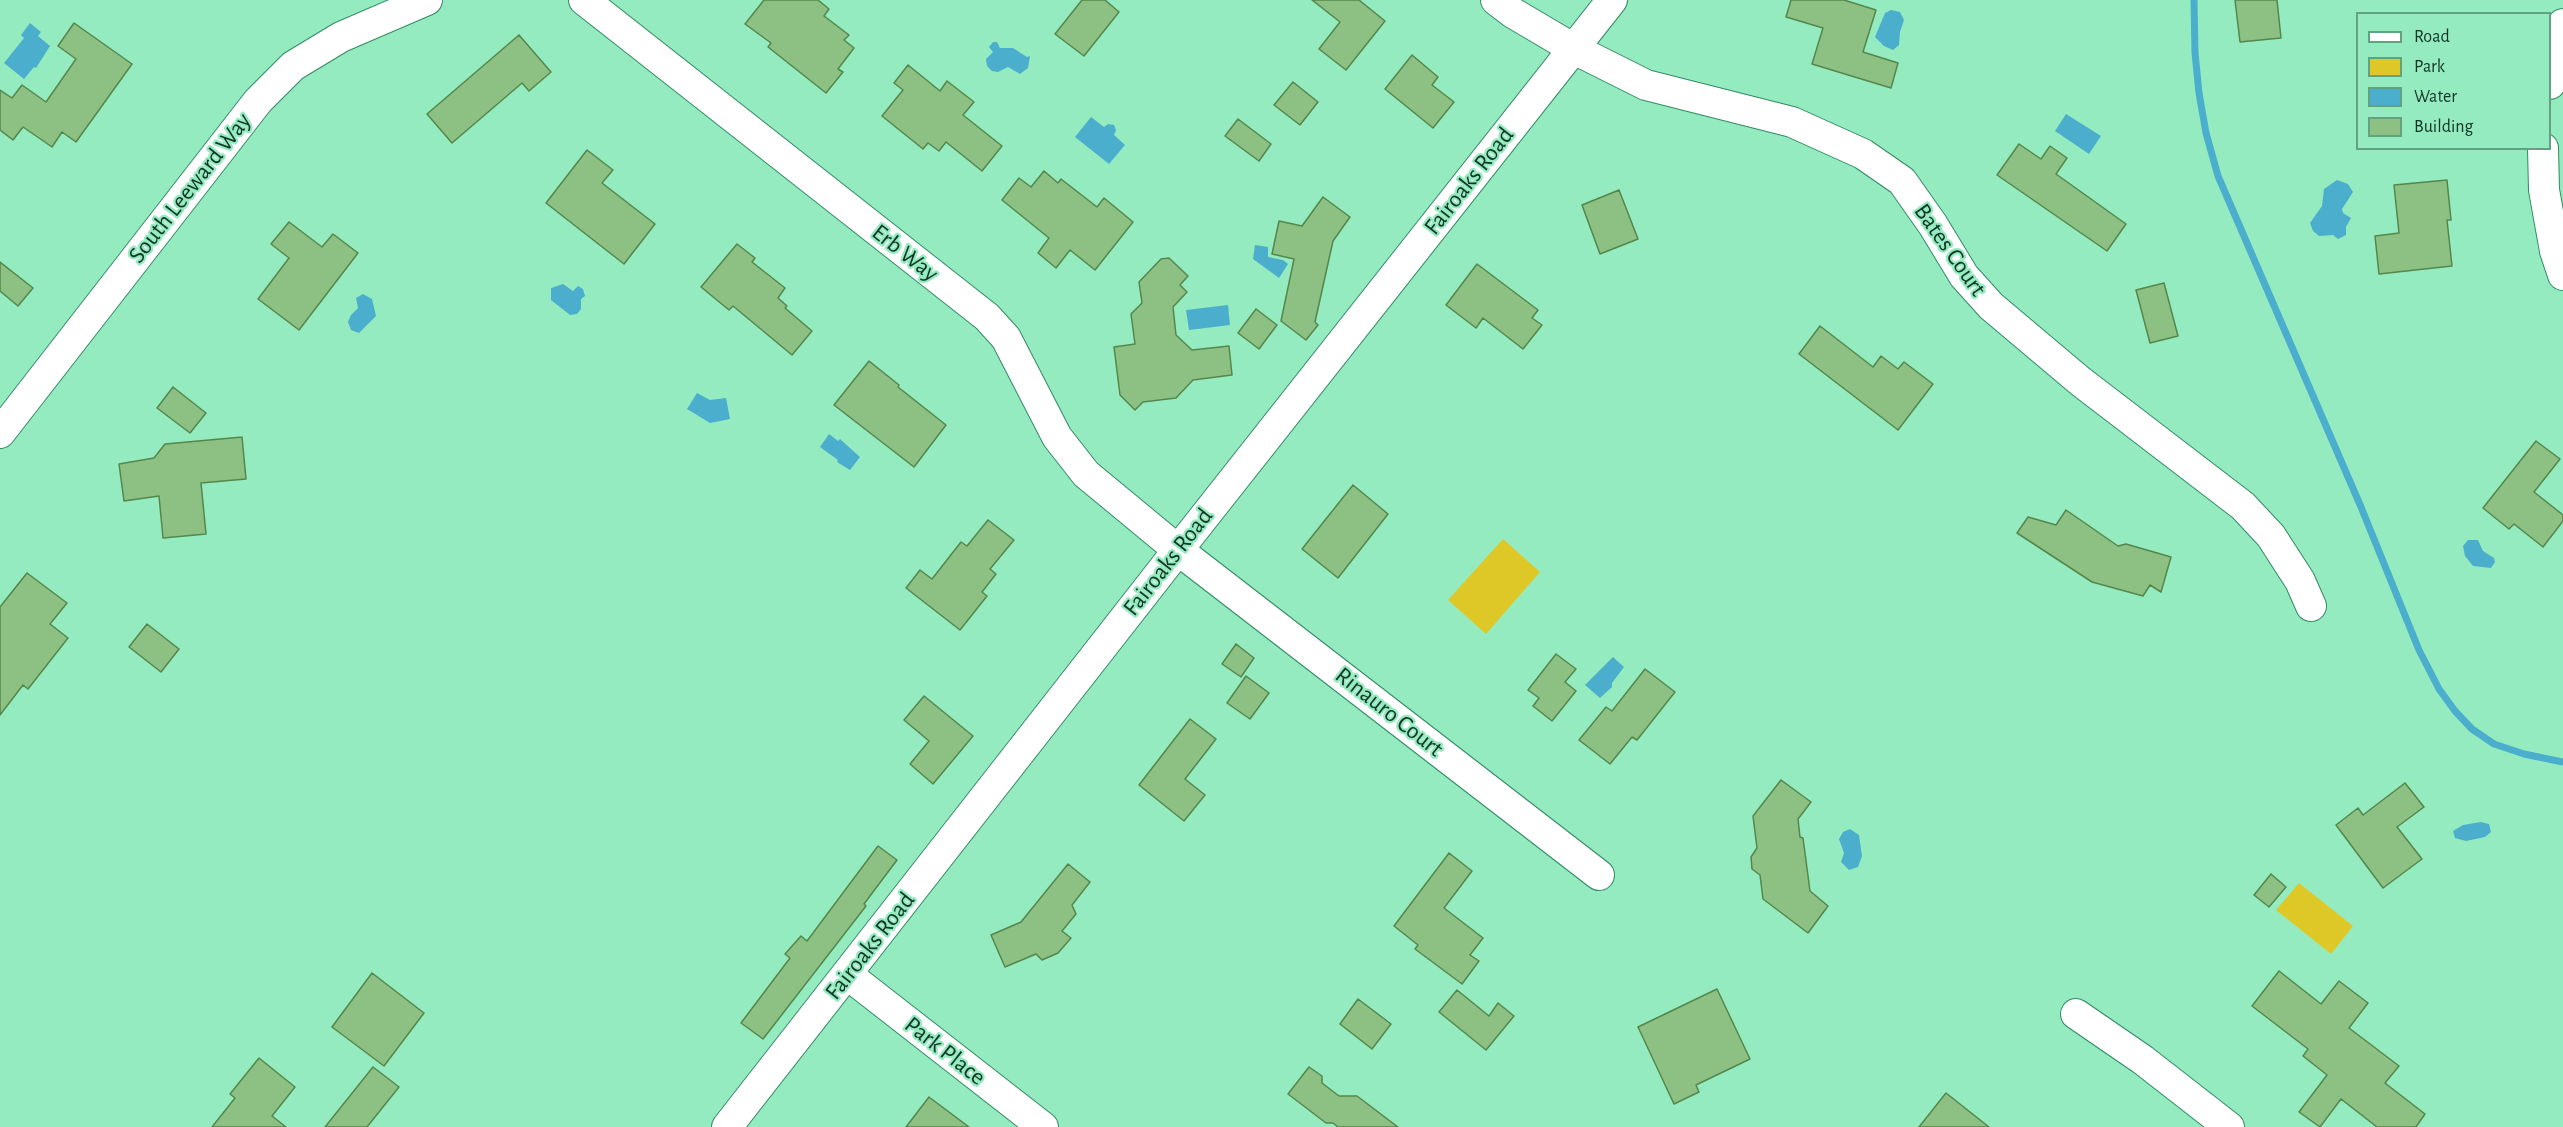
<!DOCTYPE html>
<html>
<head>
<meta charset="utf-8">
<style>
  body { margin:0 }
  #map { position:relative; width:2563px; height:1127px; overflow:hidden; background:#95ebc0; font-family:"Alegreya Sans",sans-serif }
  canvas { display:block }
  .legend { position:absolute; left:2356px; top:12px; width:195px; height:138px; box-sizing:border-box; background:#95ebc0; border:2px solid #60a282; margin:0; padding:8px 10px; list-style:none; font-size:18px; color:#113525 }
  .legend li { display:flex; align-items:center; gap:12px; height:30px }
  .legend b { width:30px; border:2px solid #60a282 }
</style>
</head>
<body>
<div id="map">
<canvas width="2563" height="1127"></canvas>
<ul class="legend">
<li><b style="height:8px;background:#fff"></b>Road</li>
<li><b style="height:16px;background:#ddc828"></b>Park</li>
<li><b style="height:16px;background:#4baecc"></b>Water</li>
<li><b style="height:16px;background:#8cc183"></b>Building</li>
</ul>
</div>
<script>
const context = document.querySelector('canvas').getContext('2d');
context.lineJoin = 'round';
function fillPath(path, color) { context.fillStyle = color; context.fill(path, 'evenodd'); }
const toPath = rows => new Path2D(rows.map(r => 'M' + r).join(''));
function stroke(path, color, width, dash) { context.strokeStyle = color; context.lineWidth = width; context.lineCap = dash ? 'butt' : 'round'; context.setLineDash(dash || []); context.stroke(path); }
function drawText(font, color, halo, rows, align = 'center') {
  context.font = font + ' "Alegreya Sans",sans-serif'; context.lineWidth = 4.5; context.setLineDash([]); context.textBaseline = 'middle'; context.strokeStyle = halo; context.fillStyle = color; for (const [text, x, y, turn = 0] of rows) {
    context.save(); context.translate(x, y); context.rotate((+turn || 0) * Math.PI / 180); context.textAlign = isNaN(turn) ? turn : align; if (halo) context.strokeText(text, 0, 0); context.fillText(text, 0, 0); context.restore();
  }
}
fillPath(toPath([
  [1503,539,1540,572,1486,634,1448,600],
  [2299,883,2353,926,2331,954,2276,910]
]), '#ddc828');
fillPath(toPath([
  [1891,10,1900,12,1904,20,1900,32,1899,45,1893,50,1884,46,1875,37,1885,13],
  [30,23,41,32,38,36,50,46,36,68,34,67,24,79,4,63,24,38,21,35],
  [993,42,997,42,1000,48,1013,48,1027,57,1030,56,1028,68,1020,74,1008,67,998,72,992,71,987,66,986,59,993,52,989,47],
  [2066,114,2101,136,2089,154,2055,131],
  [1091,117,1104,127,1108,124,1114,125,1116,130,1114,135,1125,145,1109,164,1075,137],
  [2337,180,2348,184,2353,192,2342,209,2343,213,2351,218,2346,227,2346,235,2338,239,2333,235,2319,236,2313,231,2310,223,2322,206,2324,189],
  [1255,245,1268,247,1268,257,1283,260,1288,264,1279,278,1253,259],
  [563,284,573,291,578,286,583,289,585,296,581,299,581,309,577,314,570,315,551,300,551,288],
  [363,294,372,299,376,316,359,333,351,330,348,322,351,315,358,308,356,298],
  [1228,305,1230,325,1189,330,1186,310],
  [697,393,710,400,726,398,730,419,710,423,687,409],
  [829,434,838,441,840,439,860,457,850,470,837,462,838,460,820,447],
  [2468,540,2478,540,2483,551,2494,558,2495,562,2491,568,2473,566,2465,556,2463,546],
  [1613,657,1624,667,1612,683,1612,687,1600,698,1585,685],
  [2481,822,2489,824,2491,832,2485,837,2466,841,2455,838,2453,831,2463,825],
  [1850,829,1859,835,1862,856,1858,867,1849,870,1841,862,1844,853,1839,839,1843,832]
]), '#4baecc');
stroke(toPath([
  [2194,0,2195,53,2199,93,2206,133,2218,176,2361,507,2419,650,2439,689,2455,711,2472,729,2494,744,2524,754,2563,762]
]), '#4baecc', 7);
const building = toPath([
  [764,0,818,0,829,9,824,16,849,35,844,40,854,48,838,69,843,72,826,93,768,47,771,43,745,24,764,0],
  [1082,0,1105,0,1119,12,1084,56,1055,34,1082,0],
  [1312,0,1359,0,1385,21,1346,70,1319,49,1340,22,1312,0],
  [1791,0,1844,0,1876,10,1863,52,1898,63,1891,88,1812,64,1823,28,1786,17,1791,0],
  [2235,0,2277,0,2281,38,2240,42,2235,0],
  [74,23,132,64,76,142,62,132,52,147,23,127,13,140,0,130,0,90,12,98,22,85,46,102,76,59,58,46,74,23],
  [519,35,551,72,529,91,522,83,452,143,427,114,519,35],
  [1412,55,1438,77,1432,85,1454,102,1433,128,1385,89,1412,55],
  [908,65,940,91,947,81,974,102,963,115,1002,146,982,171,946,142,939,151,928,143,923,149,882,116,903,90,894,83,908,65],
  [1293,82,1318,102,1300,125,1274,105,1293,82],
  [1238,119,1271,144,1259,161,1225,136,1238,119],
  [2019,144,2041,159,2050,146,2067,158,2056,174,2126,224,2107,251,1997,175,2019,144],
  [587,150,613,170,602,183,655,224,624,264,546,203,587,150],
  [1044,171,1058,183,1061,179,1097,207,1104,198,1133,222,1095,270,1070,250,1056,268,1038,253,1049,238,1002,200,1019,178,1031,187,1044,171],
  [2447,180,2451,220,2447,220,2452,266,2379,274,2375,236,2399,233,2394,185,2447,180],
  [1619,190,1638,239,1600,254,1582,205,1619,190],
  [1323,197,1350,217,1333,241,1315,322,1318,325,1306,340,1281,321,1294,259,1272,254,1279,221,1302,226,1323,197],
  [289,222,322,247,333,234,358,253,299,330,258,299,289,258,271,244,289,222],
  [737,244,755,258,752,262,785,288,778,298,787,306,785,308,812,331,792,355,733,306,729,310,701,287,737,244],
  [1169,258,1188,276,1180,285,1187,292,1173,307,1176,335,1192,350,1229,346,1232,375,1193,380,1176,398,1143,402,1135,410,1120,395,1114,347,1135,344,1131,314,1142,303,1139,282,1161,259,1169,258],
  [0,262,33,288,18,306,0,291,0,262],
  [1477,264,1538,310,1532,318,1542,325,1523,349,1483,318,1476,328,1446,305,1477,264],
  [2164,283,2178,336,2150,343,2136,290,2164,283],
  [1256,309,1277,325,1259,349,1238,333,1256,309],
  [1820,326,1873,367,1881,356,1898,369,1904,362,1933,384,1898,430,1799,354,1820,326],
  [869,361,899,385,898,387,946,425,914,467,834,405,869,361],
  [173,387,206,413,190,433,157,408,173,387],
  [242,437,246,479,201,483,206,534,163,538,159,496,124,501,119,464,154,458,165,444,242,437],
  [2536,441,2560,459,2534,492,2563,515,2563,521,2543,547,2514,524,2509,529,2483,508,2536,441],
  [1353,485,1388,514,1338,578,1302,549,1353,485],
  [2066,510,2118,546,2126,544,2171,557,2161,592,2150,585,2143,596,2092,582,2017,533,2028,517,2056,525,2066,510],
  [988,520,1014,540,990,569,996,574,982,592,987,596,960,630,906,588,920,570,932,579,961,542,967,546,988,520],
  [27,573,67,603,50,624,68,638,28,689,23,685,0,715,0,607,27,573],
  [147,624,179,649,161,672,129,647,147,624],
  [1236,644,1254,658,1241,677,1222,664,1236,644],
  [1556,654,1576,669,1565,682,1576,691,1552,721,1533,706,1539,698,1528,690,1556,654],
  [1645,669,1675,692,1637,740,1632,737,1610,764,1579,740,1606,707,1612,711,1645,669],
  [1246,676,1269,693,1250,719,1227,703,1246,676],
  [924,696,973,736,933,784,910,764,929,741,904,720,924,696],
  [1190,719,1216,739,1185,779,1205,795,1184,821,1139,785,1190,719],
  [1781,780,1811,802,1798,819,1800,837,1803,838,1810,891,1828,906,1808,933,1763,899,1760,875,1752,869,1751,857,1757,848,1753,816,1781,780],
  [2405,783,2424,807,2397,827,2422,859,2383,888,2336,825,2358,808,2363,815,2405,783],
  [878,846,897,860,864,904,866,906,763,1039,741,1023,790,958,785,954,801,936,807,941,878,846],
  [1449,853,1472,871,1444,908,1483,938,1470,955,1479,961,1462,984,1415,949,1418,945,1394,926,1449,853],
  [1068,864,1090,882,1072,905,1076,914,1062,931,1071,938,1058,953,1042,960,1036,954,1005,967,991,935,1021,922,1068,864],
  [2271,874,2286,887,2269,907,2254,895,2271,874],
  [2279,971,2321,1004,2339,981,2368,1003,2349,1028,2399,1066,2385,1083,2425,1114,2416,1127,2377,1127,2341,1099,2320,1127,2299,1112,2327,1075,2303,1056,2308,1049,2252,1006,2279,971],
  [372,973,424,1013,384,1066,332,1027,372,973],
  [1717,989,1750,1059,1696,1085,1699,1092,1674,1104,1638,1027,1717,989],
  [1457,990,1489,1016,1498,1003,1514,1016,1486,1050,1439,1012,1457,990],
  [1358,999,1391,1024,1372,1049,1340,1024,1358,999],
  [259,1058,295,1087,272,1116,286,1127,212,1127,235,1098,230,1094,259,1058],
  [373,1067,399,1087,367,1127,325,1127,373,1067],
  [1309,1067,1322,1076,1322,1083,1339,1096,1357,1096,1398,1127,1338,1127,1333,1123,1326,1123,1288,1094,1309,1067],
  [1946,1093,1989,1127,1919,1127,1946,1093],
  [929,1097,969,1127,906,1127,929,1097]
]);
fillPath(building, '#8cc183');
stroke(building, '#54874c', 1.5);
const minor = toPath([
  [584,0,987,317,1006,338,1057,437,1086,474,1178,550,1599,875],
  [1496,0,1513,13,1574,49,1646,85,1792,122,1863,154,1902,181,1933,225,1964,276,1991,306,2080,381,2243,506,2271,536,2300,581,2311,606],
  [2550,84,2554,50,2563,24],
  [2543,148,2544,190,2555,251,2563,275],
  [0,433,258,101,293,66,341,37,427,0],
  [848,975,1043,1127],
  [2076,1014,2143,1060,2229,1127],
  [727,1127,1178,550,1612,0]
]);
stroke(minor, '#338a64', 32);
stroke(minor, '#fff', 30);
drawText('24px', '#113525', '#95ebc0', [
  ["Fairoaks Road",1469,181,-52],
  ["South Leeward Way",190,188,-52],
  ["Bates Court",1950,250,55],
  ["Erb Way",905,253,38],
  ["Fairoaks Road",1168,562,-52],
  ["Rinauro Court",1389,712,38],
  ["Fairoaks Road",870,946,-52],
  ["Park Place",945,1051,38]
]);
</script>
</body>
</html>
